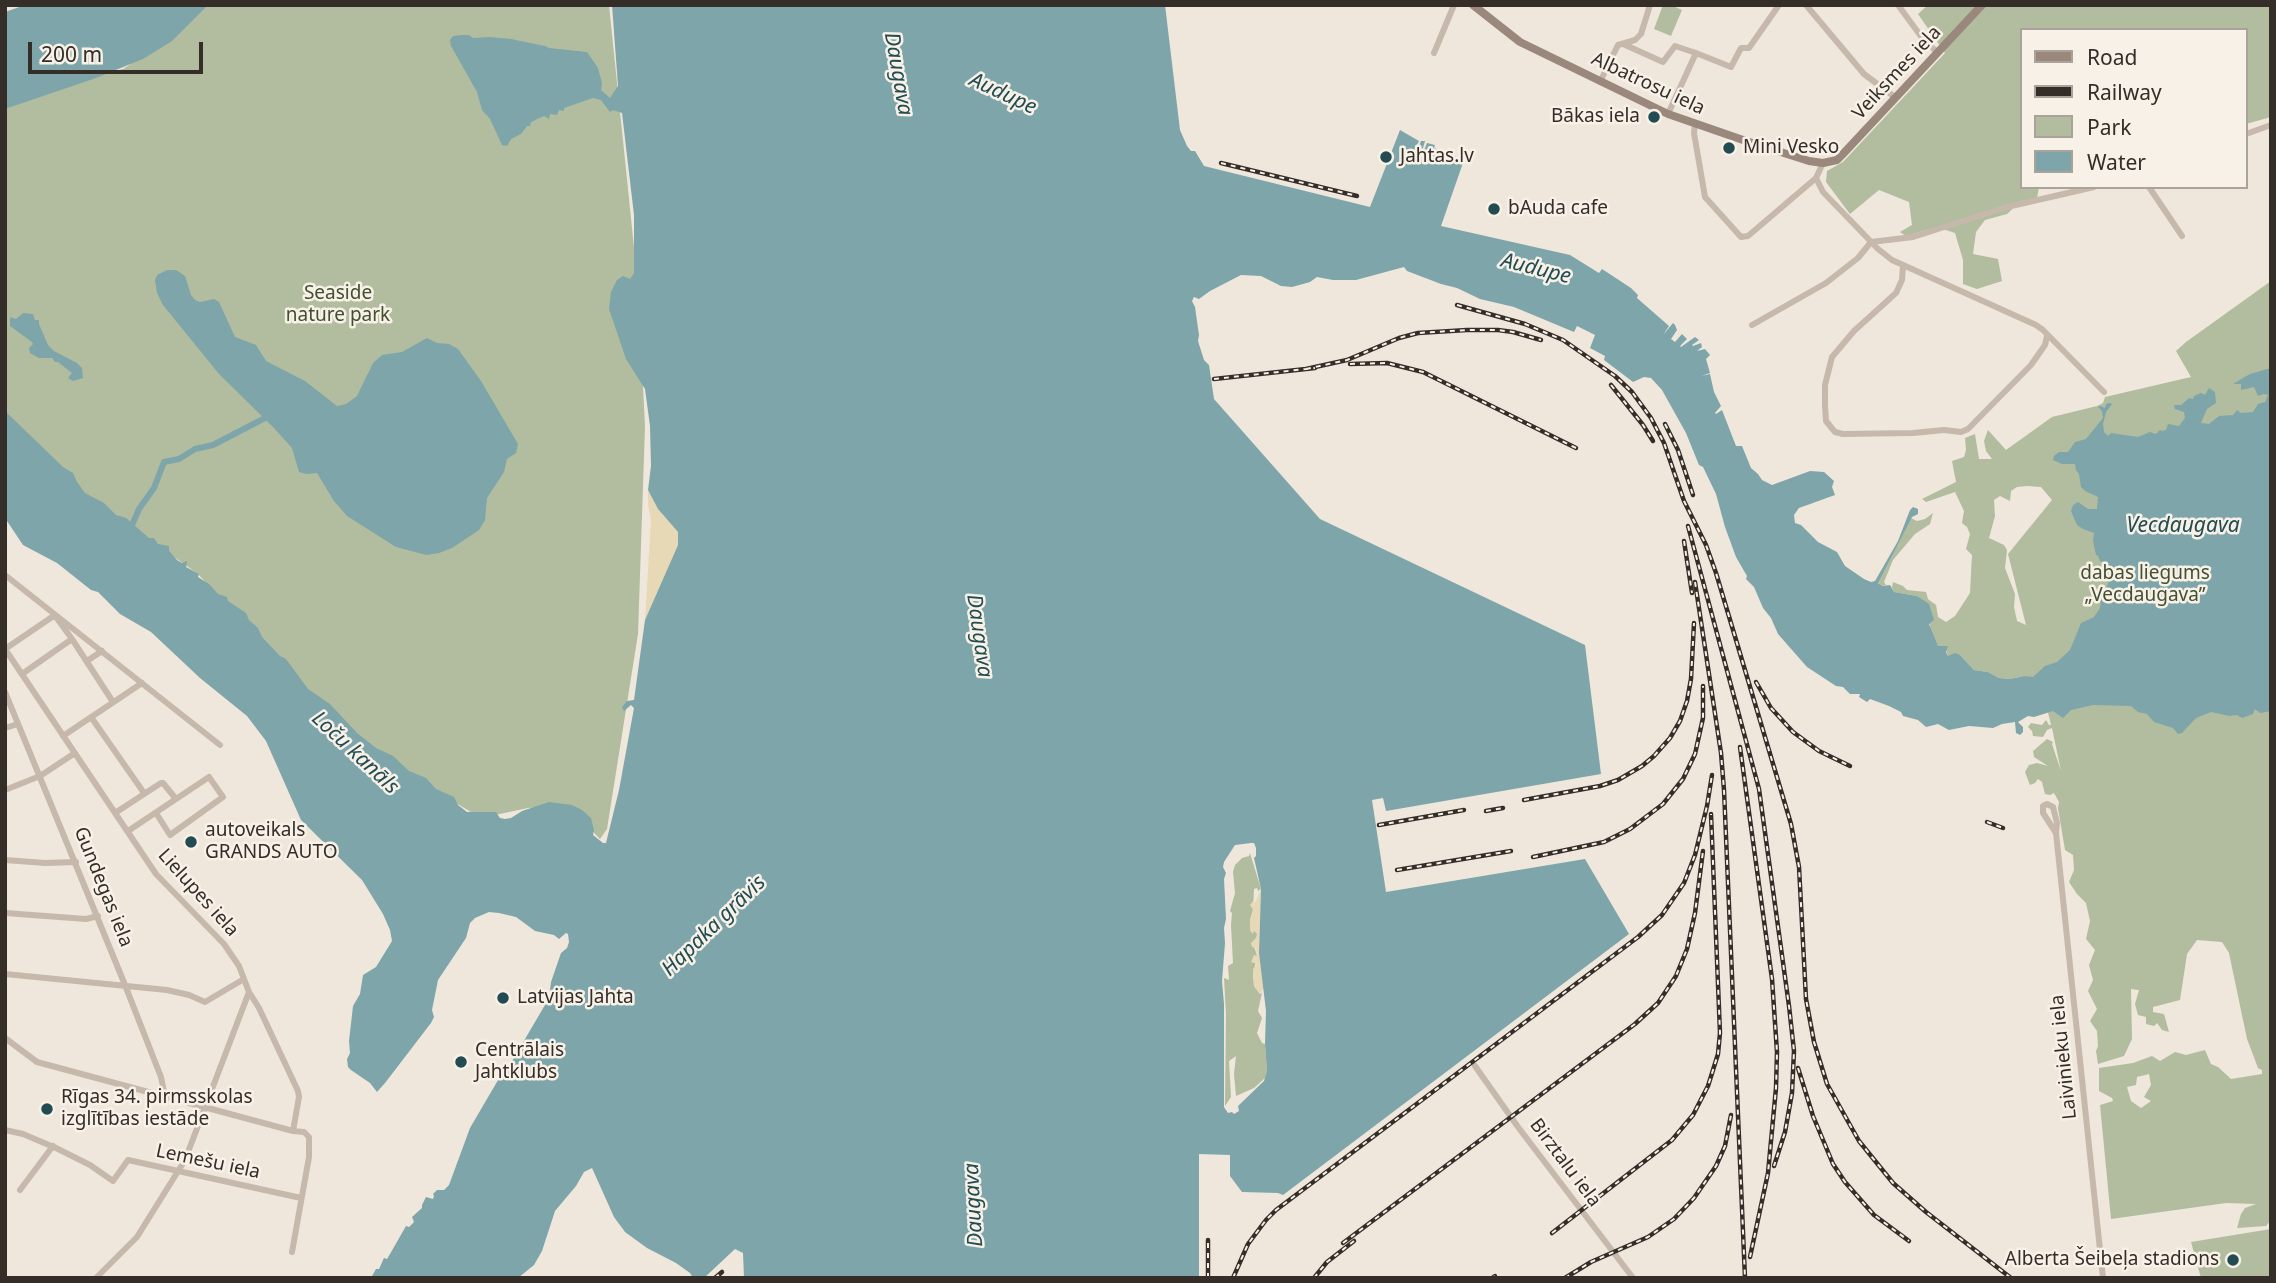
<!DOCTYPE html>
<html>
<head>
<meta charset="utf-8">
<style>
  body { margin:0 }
  #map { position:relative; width:2276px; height:1283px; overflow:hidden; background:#efe7dc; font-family:"Noto Sans",sans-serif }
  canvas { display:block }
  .frame { position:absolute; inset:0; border:7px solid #342d28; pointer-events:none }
  .legend { position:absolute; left:2020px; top:28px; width:228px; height:161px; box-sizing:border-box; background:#f7f1e8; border:2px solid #a9a39b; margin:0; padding:9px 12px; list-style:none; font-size:21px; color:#342d28 }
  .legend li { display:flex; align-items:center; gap:14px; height:35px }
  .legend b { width:35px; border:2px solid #a9a39b }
  .scale { position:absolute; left:28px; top:42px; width:175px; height:32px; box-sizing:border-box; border:4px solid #342d28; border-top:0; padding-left:9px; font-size:21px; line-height:24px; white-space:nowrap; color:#342d28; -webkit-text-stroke:5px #f7f1e8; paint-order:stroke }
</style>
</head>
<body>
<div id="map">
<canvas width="2276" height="1283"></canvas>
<div class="frame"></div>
<ul class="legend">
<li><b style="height:9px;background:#99887b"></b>Road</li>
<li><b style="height:9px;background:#342d28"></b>Railway</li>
<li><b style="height:19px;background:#b1bd9e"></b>Park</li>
<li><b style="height:19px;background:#7ea5a9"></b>Water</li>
</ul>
<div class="scale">200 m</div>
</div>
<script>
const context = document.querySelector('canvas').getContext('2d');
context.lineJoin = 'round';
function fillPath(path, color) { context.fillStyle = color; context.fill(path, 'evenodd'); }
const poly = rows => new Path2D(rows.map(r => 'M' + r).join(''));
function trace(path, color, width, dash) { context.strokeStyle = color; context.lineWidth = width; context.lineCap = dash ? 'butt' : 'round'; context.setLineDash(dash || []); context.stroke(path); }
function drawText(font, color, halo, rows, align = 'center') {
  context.font = font + ' "Noto Sans",sans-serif'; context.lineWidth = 5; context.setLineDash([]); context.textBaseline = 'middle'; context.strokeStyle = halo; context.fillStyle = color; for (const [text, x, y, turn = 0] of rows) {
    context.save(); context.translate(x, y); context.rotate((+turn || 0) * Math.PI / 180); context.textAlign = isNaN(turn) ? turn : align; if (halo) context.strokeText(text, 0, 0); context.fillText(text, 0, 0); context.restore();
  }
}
const green = poly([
  [197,5,609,5,638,286,645,427,638,634,607,829,600,839,567,805,528,808,481,818,372,753,325,712,198,574,73,485,5,414,5,109,85,78,123,69,159,46],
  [1663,5,1671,5,1682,10,1671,36,1654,29],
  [1928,5,2271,5,2271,117,2246,124,2246,30,2022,30,2022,187,2039,187,2037,198,2021,201,2007,214,1985,220,1976,232,1973,254,1998,259,2002,281,1977,289,1963,284,1963,260,1955,233,1937,227,1906,236,1900,232,1912,225,1909,202,1879,190,1850,214,1826,182,1827,171,1843,162,1945,53,1918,14],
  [2271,281,2271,1220,2266,1226,2237,1228,2241,1214,2245,1208,2256,1204,2226,1203,2111,1219,2100,1105,2113,1101,2112,1098,2099,1091,2099,1068,2133,1063,2152,1056,2160,1061,2175,1052,2186,1055,2205,1050,2211,1064,2218,1067,2231,1079,2262,1074,2262,1070,2258,1068,2247,1039,2229,953,2222,942,2197,940,2187,954,2180,1000,2153,1007,2153,1012,2164,1014,2169,1032,2162,1030,2157,1023,2154,1026,2146,1024,2146,1017,2138,1015,2135,1004,2139,990,2131,989,2132,1039,2124,1056,2098,1064,2096,1051,2098,1046,2097,1031,2090,1021,2097,1009,2088,991,2093,980,2089,965,2095,950,2086,939,2090,921,2086,903,2077,894,2069,882,2074,870,2073,855,2065,850,2058,808,2059,802,2054,793,2050,795,2045,794,2042,782,2038,779,2035,783,2030,785,2025,772,2029,765,2037,763,2048,766,2034,757,2033,751,2047,739,2053,742,2052,744,2061,771,2052,728,2047,730,2043,737,2033,736,2032,731,2028,727,2031,723,2042,725,2046,720,2049,725,2051,725,2039,675,2030,678,2024,676,2010,679,1999,678,1988,672,1974,670,1960,655,1948,656,1945,646,1938,646,1932,635,1925,603,1917,596,1894,592,1892,588,1893,582,1903,586,1907,590,1926,592,1928,599,1936,605,1938,617,1946,622,1955,616,1970,593,1972,555,1966,549,1970,534,1967,527,1962,523,1964,511,1955,492,1926,502,1922,499,1956,482,1952,461,1964,457,1966,450,1965,438,1975,434,1979,459,1992,459,1986,451,1984,441,1988,430,2006,450,2052,417,2097,406,2103,403,2105,397,2191,377,2176,351,2186,342],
  [2027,486,2041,487,2052,500,2008,554,2026,625,2017,621,2014,607,2015,594,2005,568,2007,550,2004,545,1989,538,1995,516,1994,500,2000,496,2010,501,2011,491,2017,487],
  [2149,1074,2151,1085,2144,1097,2151,1101,2141,1108,2131,1101,2127,1087,2136,1085,2137,1077],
  [1933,513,1930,524,1915,534,1893,560,1884,582,1886,585,1881,586,1878,582,1911,518,1917,521,1925,519],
  [1250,853,1261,889,1258,891,1257,888,1254,889,1253,910,1250,920,1250,930,1253,934,1253,930,1258,934,1254,946,1257,956,1253,975,1254,986,1260,994,1262,993,1258,1011,1262,1018,1257,1033,1262,1043,1265,1044,1267,1071,1266,1077,1254,1088,1236,1096,1234,1074,1236,1056,1229,1061,1231,1097,1225,1106,1226,1014,1224,978,1229,980,1228,966,1233,963,1231,925,1232,913,1230,911,1235,893,1233,872,1235,865,1242,858,1249,856],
  [2271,1229,2271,1278,2201,1278,2191,1242]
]);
const sand = poly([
  [648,490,658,509,678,532,678,545,645,620,651,520,648,505],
  [1261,889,1259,953,1264,988,1260,994,1254,986,1253,969,1257,964,1251,962,1254,955,1257,956,1256,948,1252,947,1251,943,1256,938,1257,934,1254,930,1253,934,1250,930,1250,920,1253,910,1250,905,1253,901,1255,903]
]);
const water = poly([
  [25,5,208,5,172,41,143,59,96,78,5,109,5,12],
  [612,5,1165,5,1180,130,1187,146,1191,151,1195,151,1204,166,1370,207,1400,130,1419,141,1417,145,1419,146,1421,141,1425,141,1418,166,1427,143,1435,145,1434,148,1464,160,1441,226,1570,255,1599,273,1602,269,1631,288,1638,295,1637,298,1669,326,1663,335,1673,323,1675,325,1677,330,1671,339,1675,342,1682,334,1687,339,1680,346,1681,347,1695,337,1699,340,1692,345,1693,346,1701,343,1702,347,1697,351,1705,349,1710,355,1706,359,1710,373,1701,376,1710,374,1714,392,1721,406,1715,413,1716,414,1722,410,1736,446,1742,446,1751,468,1758,474,1762,480,1772,485,1810,471,1824,472,1834,481,1832,487,1835,495,1799,508,1794,515,1795,523,1801,525,1818,542,1837,552,1845,566,1864,579,1871,582,1875,581,1898,541,1910,510,1913,507,1918,509,1918,514,1912,517,1878,583,1882,586,1890,585,1894,592,1917,596,1929,604,1934,620,1929,624,1938,646,1948,646,1946,652,1948,656,1955,653,1960,655,1974,670,1988,672,1999,678,2010,679,2024,676,2033,677,2045,666,2057,662,2070,650,2081,623,2094,617,2100,608,2101,599,2108,584,2110,574,2105,563,2100,561,2098,556,2096,555,2093,541,2094,533,2083,529,2077,525,2071,511,2073,505,2078,502,2088,509,2097,509,2098,497,2085,491,2081,487,2079,474,2076,470,2075,464,2062,464,2053,460,2054,456,2059,452,2068,452,2075,442,2086,439,2103,418,2102,411,2098,407,2100,406,2105,408,2106,404,2110,403,2112,404,2106,412,2103,424,2104,432,2108,436,2111,433,2138,437,2150,432,2156,434,2160,430,2162,431,2166,430,2168,424,2179,426,2185,418,2184,412,2175,409,2174,405,2181,405,2189,398,2193,399,2194,396,2201,393,2205,395,2209,388,2215,392,2216,403,2207,409,2201,423,2209,424,2219,416,2233,415,2237,410,2241,413,2253,412,2258,404,2265,402,2268,395,2264,394,2258,396,2254,387,2241,390,2241,384,2233,384,2250,374,2271,368,2271,711,2260,713,2255,709,2253,714,2242,718,2237,715,2229,716,2211,712,2196,718,2182,733,2178,734,2173,728,2154,722,2147,714,2138,712,2131,706,2093,705,2071,710,2063,718,2053,711,2034,717,2028,716,2018,722,2023,727,2023,732,2020,735,2016,733,2015,722,2002,724,1993,728,1969,726,1949,730,1938,724,1926,727,1918,720,1903,716,1901,712,1889,706,1870,699,1867,702,1859,697,1860,694,1850,694,1843,687,1836,686,1807,667,1778,634,1771,618,1763,608,1754,587,1746,579,1747,576,1736,557,1725,527,1716,494,1703,467,1699,465,1686,433,1662,390,1651,378,1644,377,1633,382,1604,360,1605,356,1590,348,1595,335,1577,326,1574,332,1514,307,1480,299,1457,288,1441,284,1407,271,1404,267,1356,280,1333,280,1317,277,1310,282,1292,287,1281,286,1261,276,1241,275,1210,291,1199,299,1194,297,1192,301,1195,307,1199,335,1198,341,1204,360,1209,365,1214,399,1320,519,1585,645,1601,774,1386,811,1383,798,1372,800,1386,892,1585,859,1629,934,1283,1195,1278,1193,1242,1192,1230,1176,1230,1155,1199,1154,1199,1278,744,1278,743,1253,735,1249,704,1278,693,1278,690,1273,676,1263,647,1248,625,1232,614,1217,592,1168,584,1172,576,1186,555,1211,542,1251,534,1265,518,1278,373,1278,372,1276,376,1269,379,1269,384,1258,387,1259,390,1254,406,1226,409,1227,414,1222,412,1217,422,1208,422,1205,426,1197,433,1199,434,1196,433,1194,437,1190,444,1190,449,1185,470,1128,501,1075,500,1073,505,1067,508,1068,552,993,550,990,551,982,561,953,567,948,569,942,568,934,566,933,559,939,554,935,535,931,516,917,499,913,489,912,475,918,470,923,466,938,438,980,432,1010,434,1017,431,1023,385,1083,377,1092,370,1083,351,1070,348,1067,347,1059,350,1053,349,1041,353,1006,360,994,363,975,376,967,392,941,390,930,383,914,362,880,301,820,266,741,247,716,200,678,151,632,120,614,98,592,91,590,57,563,23,545,5,518,5,411,63,467,73,473,77,482,85,493,104,503,116,515,126,518,149,538,154,538,158,544,169,546,169,551,177,560,182,563,187,561,186,567,199,574,198,577,209,584,218,594,227,597,228,601,246,613,249,620,258,628,262,637,280,656,286,659,308,689,330,704,357,733,376,748,393,756,409,771,426,778,436,789,454,797,458,805,467,812,496,812,500,818,505,819,511,818,522,811,549,802,572,805,582,810,591,818,594,830,593,835,603,843,606,843,619,790,634,708,631,705,624,711,622,707,627,701,634,700,645,620,678,545,678,532,658,509,648,490,651,466,650,426,645,389,626,359,609,309,611,292,617,280,623,276,630,279,634,273,634,215,622,113,613,110,610,112,601,100,593,98,564,108,564,111,559,110,557,115,550,114,549,119,544,116,531,122,530,126,527,126,521,134,511,139,507,146,502,145,490,119,482,110,477,92,451,46,450,40,453,36,462,35,469,35,473,38,489,37,511,39,545,46,549,48,587,52,598,68,602,83,601,90,610,98,618,86],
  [1251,843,1254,843,1256,848,1256,856,1254,858,1261,889,1259,953,1266,1011,1265,1044,1267,1071,1264,1081,1238,1106,1239,1111,1234,1114,1232,1112,1228,1113,1224,1107,1224,1004,1222,981,1225,943,1224,928,1226,919,1224,879,1226,873,1223,867,1224,862,1235,845],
  [167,270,176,270,185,276,191,295,195,300,200,302,214,299,219,302,235,337,256,345,266,361,305,381,337,406,346,404,357,396,373,363,382,355,402,352,427,338,437,343,449,344,458,349,481,381,518,444,516,453,507,459,504,472,487,498,485,520,479,530,452,548,439,553,426,555,396,547,347,516,334,501,317,473,307,474,299,472,292,448,273,427,219,374,163,305,157,293,155,280,157,275],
  [23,313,33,314,35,320,39,320,39,324,48,345,54,351,77,363,82,368,83,378,73,381,68,378,72,373,58,362,55,362,52,358,39,358,30,353,29,348,33,344,32,342,10,326,10,317,16,319]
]);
const canal = poly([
  [130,530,139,509,154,488,164,462,179,459,195,449,213,445,265,418]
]);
const street = poly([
  [1806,5,1864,74,1896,98],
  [1898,5,1923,39,1938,53],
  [1623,44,1663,62,1675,46,1696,53],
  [1434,53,1454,5],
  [1600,82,1616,49,1618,45,1635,40,1641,34,1650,5],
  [1668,114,1696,53,1731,67,1741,48,1749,48,1779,5],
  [1695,124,1694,133,1705,197,1741,237,1748,236,1816,178,1823,163],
  [2246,134,2271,125],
  [1816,178,1823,192,1878,249,1892,260,2036,325,2043,330,2104,392],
  [2149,187,2182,236],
  [1903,266,1902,280,1896,293,1854,331,1832,357,1825,385,1825,406,1826,421,1835,432,1843,434,1913,433,1944,430,1961,432,1968,429,2031,365,2045,345,2047,336],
  [1752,325,1826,283,1858,258,1871,242,1913,237,2007,207,2094,187],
  [5,575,220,745],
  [72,639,113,702],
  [5,649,156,874,224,944,239,966,249,992,185,1160,137,1237,96,1278],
  [5,649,52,617,56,617],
  [87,661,102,651],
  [22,674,72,639,56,617],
  [5,692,125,985,161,1077,165,1096],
  [91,717,144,793],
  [5,728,18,724],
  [63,736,142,683],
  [5,790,40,776,75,753],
  [115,813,161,783,163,783,176,799,209,777,223,797,170,835,156,813],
  [128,831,176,799],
  [2056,833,2043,813,2043,806,2047,804,2053,807,2057,823,2056,833,2103,1278],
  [5,860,45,863,76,862],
  [5,913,86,919,98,916],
  [5,974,167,990,189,995,205,1002,244,979],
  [249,992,259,1008,298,1091,299,1097,293,1131],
  [5,1038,37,1062,293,1131,304,1132,309,1137,309,1157,292,1252],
  [1475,1066,1518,1127,1633,1278],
  [5,1130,23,1134,56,1148,90,1165,113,1181,128,1160,301,1198],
  [20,1190,53,1146]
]);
const secondary = poly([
  [1473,5,1520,42,1668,114,1746,141,1809,161,1823,163,1837,160,1842,155,1982,5]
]);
const rail = poly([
  [1221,163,1357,196],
  [1457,305,1525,324,1563,340,1615,376,1632,392,1651,418,1664,443,1684,501,1706,545,1716,573,1791,824,1799,867,1806,999,1814,1042,1827,1084,1859,1141,1893,1183,1926,1212,2011,1278],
  [1350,364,1387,363,1423,372,1576,448],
  [1306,369,1347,360,1399,338,1418,333,1467,330,1498,330,1513,332,1541,340],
  [1214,379,1315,368],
  [1611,385,1643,425,1653,441],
  [1665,424,1678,450,1693,495],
  [1688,526,1759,789,1789,1006,1794,1051,1792,1093,1785,1132,1774,1166],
  [1684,541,1692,593],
  [1695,582,1721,753,1724,790,1745,1278],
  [1756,682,1771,708,1793,732,1819,751,1850,766],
  [1740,747,1772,979,1777,1052,1776,1088,1768,1173,1750,1257],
  [1524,800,1600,786,1618,780,1642,766,1654,756,1670,738,1680,721,1687,701,1691,679,1694,623],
  [1486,811,1503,808],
  [1987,822,2003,828],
  [1379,825,1464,810],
  [1533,857,1604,842,1630,829,1663,804,1683,779,1695,754,1703,718,1703,686],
  [1397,870,1511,851],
  [1798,1068,1813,1116,1833,1164,1845,1182,1874,1215,1909,1241],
  [1552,1233,1672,1140,1693,1115,1708,1086,1718,1054,1720,1033,1711,814],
  [1343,1243,1635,1024,1658,1003,1676,976,1687,949,1695,913,1703,851],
  [715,1278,722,1272],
  [1208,1278,1208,1240],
  [1233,1278,1248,1244,1266,1220,1276,1210,1638,937,1662,915,1684,883,1695,855,1707,806,1712,775],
  [1314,1278,1327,1262,1354,1241],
  [1492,1278,1495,1276],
  [1565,1278,1591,1262,1648,1237,1674,1219,1694,1198,1716,1166,1725,1146,1731,1115]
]);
const markers = [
  [1654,117,7,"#224c51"],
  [1729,148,7,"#224c51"],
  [1386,157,7,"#224c51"],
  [1494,209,7,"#224c51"],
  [191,842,7,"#224c51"],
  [503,998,7,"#224c51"],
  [461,1062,7,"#224c51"],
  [47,1109,7,"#224c51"],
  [2233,1260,7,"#224c51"]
];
const streetNames = [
  ["Veiksmes iela",1897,73,-47],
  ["Albatrosu iela",1648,84,25],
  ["Gundegas iela",103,887,68],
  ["Lielupes iela",198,893,48],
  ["Laivinieku iela",2064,1057,-96],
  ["Lemešu iela",208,1162,12],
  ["Birztalu iela",1565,1163,53]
];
const poiNames = [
  ["Bākas iela",1640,117,"right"],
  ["Mini Vesko",1743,148],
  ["Jahtas.lv",1400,157],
  ["bAuda cafe",1508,209],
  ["autoveikals",205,831],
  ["GRANDS AUTO",205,853],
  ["Latvijas Jahta",517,998],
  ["Centrālais",475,1051],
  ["Jahtklubs",475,1073],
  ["Rīgas 34. pirmsskolas",61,1098],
  ["izglītības iestāde",61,1120],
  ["Alberta Šeibeļa stadions",2219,1260,"right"]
];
const parkNames = [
  ["Seaside",338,294],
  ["nature park",338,316],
  ["dabas liegums",2145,574],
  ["„Vecdaugava”",2145,596]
];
const waterNames = [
  ["Daugava",898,74,80],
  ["Audupe",1003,94,25],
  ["Audupe",1536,269,14],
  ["Vecdaugava",2183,526],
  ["Daugava",979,636,82],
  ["Loču kanāls",355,753,43],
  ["Hapaka grāvis",714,926,-44],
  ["Daugava",974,1205,-93]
];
fillPath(green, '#b1bd9e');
fillPath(sand, '#e7d9b6');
fillPath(water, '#7ea5a9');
trace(canal, '#7ea5a9', 6);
trace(street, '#c6b8aa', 6);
trace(secondary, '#99887b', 8);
trace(rail, '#342d28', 4.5);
trace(rail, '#f7f1e8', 2, [5]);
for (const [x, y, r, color] of markers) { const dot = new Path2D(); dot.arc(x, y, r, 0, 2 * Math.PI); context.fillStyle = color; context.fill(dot); trace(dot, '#f7f1e8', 2.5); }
drawText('19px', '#342d28', '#f7f1e8', streetNames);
drawText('19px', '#342d28', '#f7f1e8', poiNames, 'left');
drawText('19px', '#42502f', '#f7f1e8', parkNames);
drawText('italic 21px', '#224c51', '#f7f1e8', waterNames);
</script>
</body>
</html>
